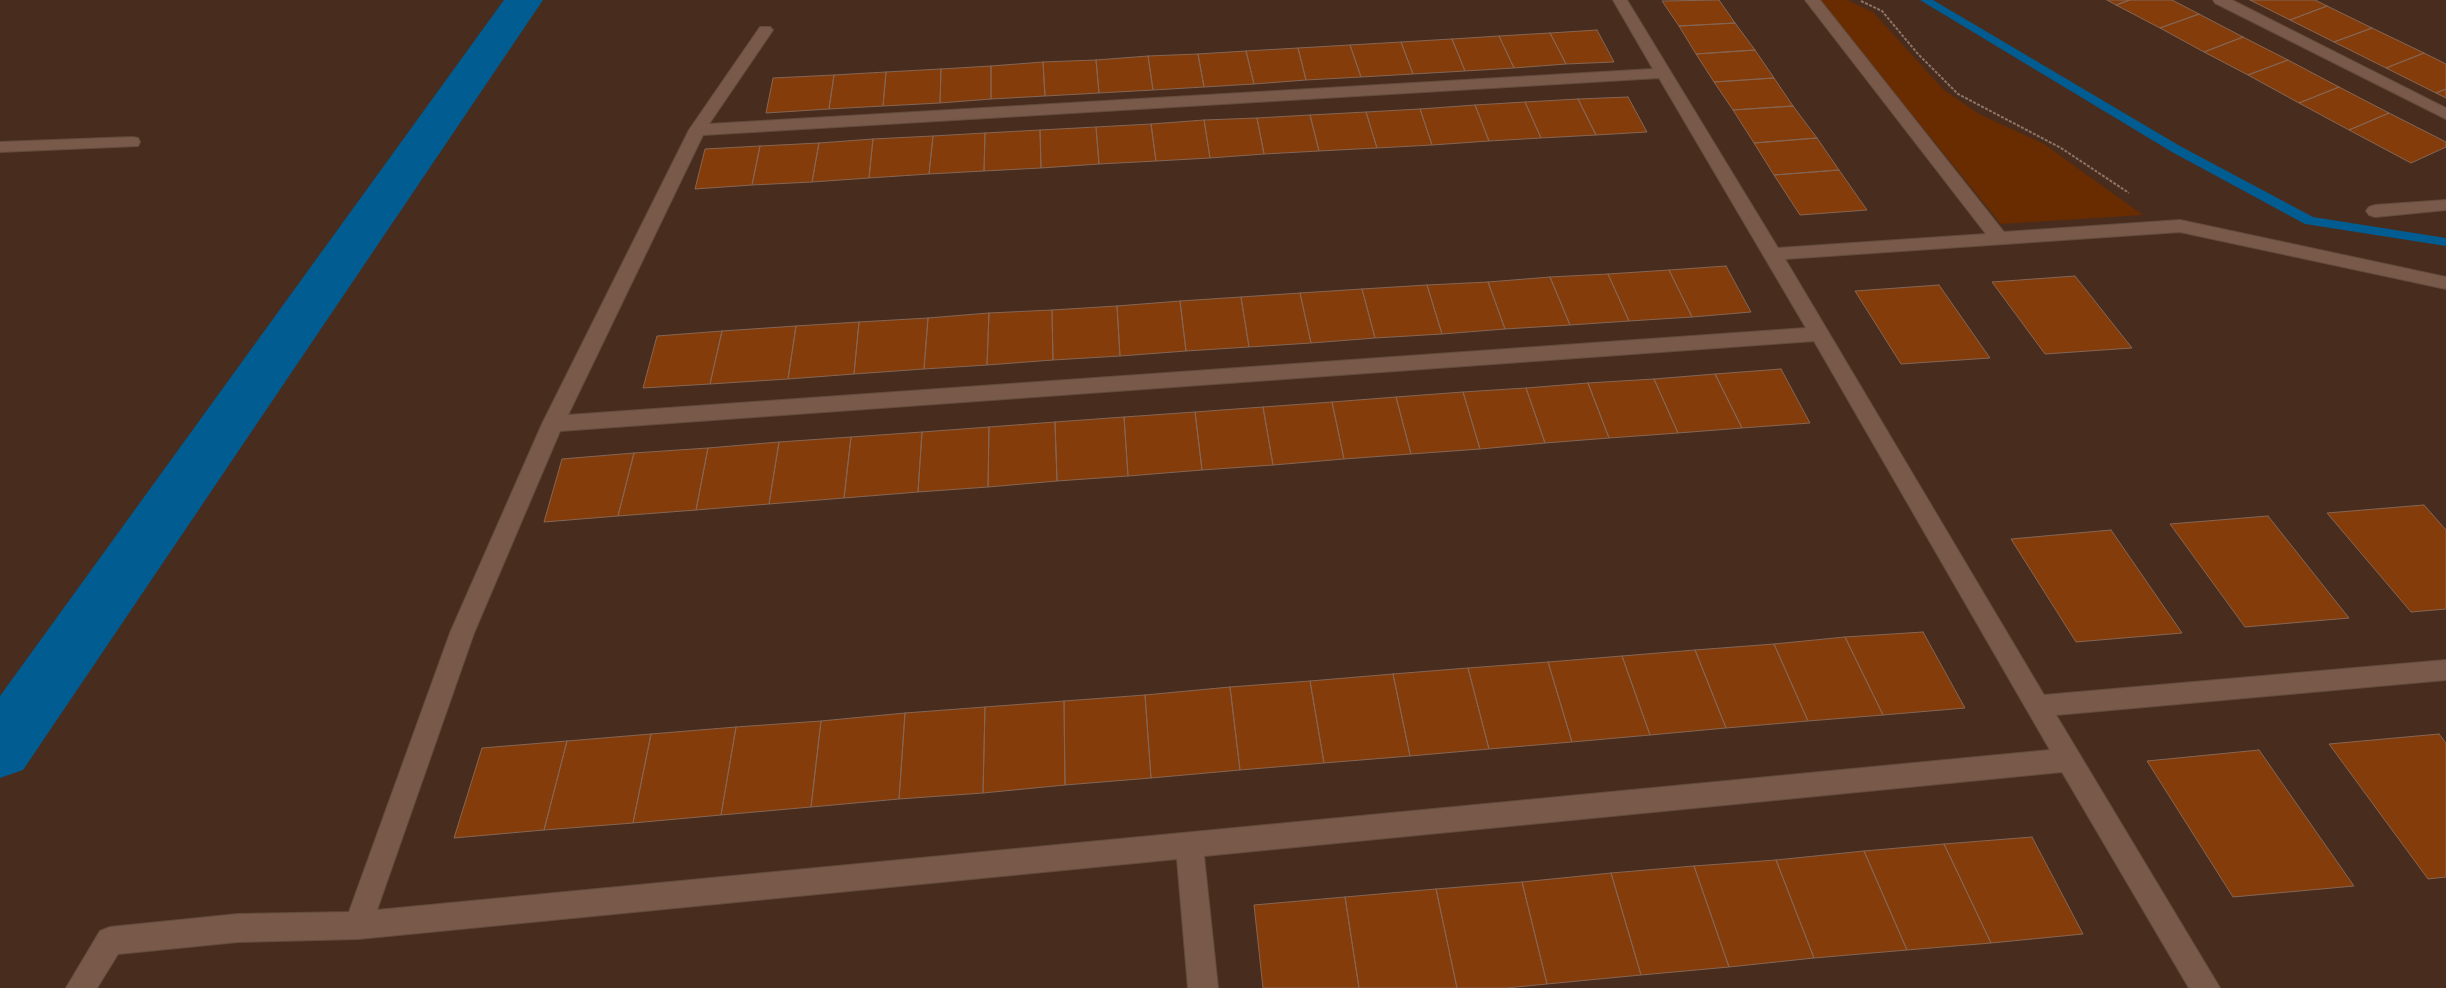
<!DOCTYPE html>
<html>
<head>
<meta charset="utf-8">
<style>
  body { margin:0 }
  canvas { display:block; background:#482c1d }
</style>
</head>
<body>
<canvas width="2446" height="988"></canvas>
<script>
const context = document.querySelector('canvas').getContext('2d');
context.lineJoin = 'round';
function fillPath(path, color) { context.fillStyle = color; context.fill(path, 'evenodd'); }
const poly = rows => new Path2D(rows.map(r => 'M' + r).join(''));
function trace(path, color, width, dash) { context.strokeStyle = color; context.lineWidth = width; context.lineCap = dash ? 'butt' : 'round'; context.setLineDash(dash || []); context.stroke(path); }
const green = poly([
  [1819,0,1847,0,1873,12,1944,90,1979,114,2044,144,2143,215,2001,224]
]);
const stream = poly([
  [1920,0,1933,0,2180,146,2313,217,2446,238,2446,246,2305,224,2172,152,1920,0]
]);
const canal = poly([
  [504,0,543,0,23,770,0,778,0,696,504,0]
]);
const building = poly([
  [1719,0,1735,23,1679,26,1662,1,1719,0],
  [2107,0,2130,0,2116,5,2107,0],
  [2130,0,2172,0,2199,14,2160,28,2116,5,2130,0],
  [2250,0,2315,0,2327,6,2290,20,2250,0],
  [2327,6,2372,28,2334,42,2290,20,2327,6],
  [2199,14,2243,37,2204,52,2160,28,2199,14],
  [1735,23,1755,50,1696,54,1679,26,1735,23],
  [2372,28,2424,53,2386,68,2334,42,2372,28],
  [1597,30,1614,62,1566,64,1550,33,1597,30],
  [1550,33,1566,64,1514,68,1499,36,1550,33],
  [1499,36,1514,68,1465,71,1452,39,1499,36],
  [2243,37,2288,60,2248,75,2204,52,2243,37],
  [1452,39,1465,71,1413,74,1401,42,1452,39],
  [1401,42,1413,74,1361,77,1350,45,1401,42],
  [1350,45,1361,77,1306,80,1298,48,1350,45],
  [1298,48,1306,80,1254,84,1246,51,1298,48],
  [1755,50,1774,78,1714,82,1696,54,1755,50],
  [1246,51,1254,84,1204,87,1198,54,1246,51],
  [2424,53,2446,64,2446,89,2436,93,2386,68,2424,53],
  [1198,54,1204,87,1153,90,1148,56,1198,54],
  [1148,56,1153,90,1099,93,1096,60,1148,56],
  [1096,60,1099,93,1045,96,1043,62,1096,60],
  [2288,60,2339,87,2299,103,2248,75,2288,60],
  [1043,62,1045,96,991,99,991,66,1043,62],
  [991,66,991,99,940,103,941,69,991,66],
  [941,69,940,103,883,106,886,72,941,69],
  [886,72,883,106,829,109,834,75,886,72],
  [834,75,829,109,766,113,773,78,834,75],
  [1774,78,1793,106,1733,110,1714,82,1774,78],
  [2339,87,2389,113,2349,130,2299,103,2339,87],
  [2446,89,2446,98,2436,93,2446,89],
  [1628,97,1647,132,1596,135,1578,99,1628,97],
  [1578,99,1596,135,1541,138,1525,102,1578,99],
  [1525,102,1541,138,1489,141,1475,105,1525,102],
  [1475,105,1489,141,1432,145,1420,109,1475,105],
  [1793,106,1817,138,1754,143,1733,110,1793,106],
  [1420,109,1432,145,1377,148,1366,112,1420,109],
  [1366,112,1377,148,1319,151,1310,115,1366,112],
  [2389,113,2446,142,2446,147,2411,163,2349,130,2389,113],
  [1310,115,1319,151,1264,154,1257,118,1310,115],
  [1257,118,1264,154,1210,158,1204,120,1257,118],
  [1204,120,1210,158,1156,161,1151,124,1204,120],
  [1151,124,1156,161,1099,164,1096,127,1151,124],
  [1096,127,1099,164,1041,168,1040,130,1096,127],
  [1040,130,1041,168,984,171,985,133,1040,130],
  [985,133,984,171,929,174,933,136,985,133],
  [933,136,929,174,869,178,873,139,933,136],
  [1817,138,1839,170,1774,175,1754,143,1817,138],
  [873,139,869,178,812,182,819,143,873,139],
  [819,143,812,182,752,185,760,146,819,143],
  [760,146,752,185,695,189,705,149,760,146],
  [1839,170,1867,210,1800,215,1774,175,1839,170],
  [1726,266,1751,312,1692,317,1669,270,1726,266],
  [1669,270,1692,317,1629,321,1608,274,1669,270],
  [1608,274,1629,321,1570,325,1550,277,1608,274],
  [2075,276,2132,348,2045,354,1992,282,2075,276],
  [1550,277,1570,325,1505,329,1488,282,1550,277],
  [1488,282,1505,329,1442,334,1427,285,1488,282],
  [1427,285,1442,334,1375,338,1362,289,1427,285],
  [1939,285,1990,358,1901,364,1855,291,1939,285],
  [1362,289,1375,338,1311,343,1300,293,1362,289],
  [1300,293,1311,343,1249,347,1241,297,1300,293],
  [1241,297,1249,347,1186,351,1180,301,1241,297],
  [1180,301,1186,351,1120,356,1117,306,1180,301],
  [1117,306,1120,356,1053,360,1052,310,1117,306],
  [1052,310,1053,360,987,365,989,313,1052,310],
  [989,313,987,365,924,369,928,318,989,313],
  [928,318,924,369,854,374,859,322,928,318],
  [859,322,854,374,788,379,796,326,859,322],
  [796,326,788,379,710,384,722,331,796,326],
  [722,331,710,384,643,388,657,336,722,331],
  [1781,369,1810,423,1742,428,1715,374,1781,369],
  [1715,374,1742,428,1678,433,1654,379,1715,374],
  [1654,379,1678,433,1609,438,1588,383,1654,379],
  [1588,383,1609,438,1545,443,1526,388,1588,383],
  [1526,388,1545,443,1480,449,1463,392,1526,388],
  [1463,392,1480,449,1411,454,1396,397,1463,392],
  [1396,397,1411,454,1344,459,1332,402,1396,397],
  [1332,402,1344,459,1273,465,1263,407,1332,402],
  [1263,407,1273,465,1202,470,1195,412,1263,407],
  [1195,412,1202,470,1128,476,1124,417,1195,412],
  [1124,417,1128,476,1057,481,1055,422,1124,417],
  [1055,422,1057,481,988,487,989,427,1055,422],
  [989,427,988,487,918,492,922,432,989,427],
  [922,432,918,492,844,498,851,437,922,432],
  [851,437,844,498,769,504,779,442,851,437],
  [779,442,769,504,696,510,708,448,779,442],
  [708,448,696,510,618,516,634,453,708,448],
  [634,453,618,516,544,522,562,459,634,453],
  [2424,505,2446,530,2446,609,2411,612,2327,513,2424,505],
  [2268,516,2349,618,2245,627,2170,524,2268,516],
  [2111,530,2182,633,2076,642,2011,539,2111,530],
  [1923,632,1965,708,1883,715,1845,637,1923,632],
  [1845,637,1883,715,1808,721,1774,644,1845,637],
  [1774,644,1808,721,1726,728,1695,650,1774,644],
  [1695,650,1726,728,1650,735,1622,656,1695,650],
  [1622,656,1650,735,1572,742,1548,662,1622,656],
  [1548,662,1572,742,1489,749,1468,668,1548,662],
  [1468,668,1489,749,1410,756,1393,674,1468,668],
  [1393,674,1410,756,1324,763,1310,681,1393,674],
  [1310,681,1324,763,1240,770,1230,687,1310,681],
  [1230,687,1240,770,1151,778,1145,695,1230,687],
  [1145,695,1151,778,1065,785,1064,701,1145,695],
  [1064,701,1065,785,983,793,985,707,1064,701],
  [985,707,983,793,899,799,905,713,985,707],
  [905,713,899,799,811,807,821,721,905,713],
  [821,721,811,807,721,815,736,727,821,721],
  [736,727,721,815,633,823,651,734,736,727],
  [651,734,633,823,544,830,567,741,651,734],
  [2439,734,2446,743,2446,877,2428,879,2329,744,2439,734],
  [567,741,544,830,454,838,482,748,567,741],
  [2259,750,2354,886,2233,897,2147,761,2259,750],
  [2032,837,2083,934,1991,943,1944,844,2032,837],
  [1944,844,1991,943,1907,950,1864,851,1944,844],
  [1864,851,1907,950,1814,958,1776,860,1864,851],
  [1776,860,1814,958,1729,967,1694,866,1776,860],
  [1694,866,1729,967,1641,975,1611,873,1694,866],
  [1611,873,1641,975,1547,984,1522,882,1611,873],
  [1522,882,1547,984,1506,988,1457,988,1436,889,1522,882],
  [1436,889,1457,988,1359,988,1345,897,1436,889],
  [1345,897,1359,988,1263,988,1254,905,1345,897]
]);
const path = poly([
  [1861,1,1882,11,1918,54,1958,94,2061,148,2129,193]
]);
const service = poly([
  [1613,0,1627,0,1778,248,1986,234,1805,0,1820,0,2004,232,2180,220,2446,277,2446,289,2180,232,1785,259,2044,695,2446,660,2446,680,2056,715,2220,988,2189,988,2062,772,1204,856,1218,988,1188,988,1177,859,358,939,238,942,118,954,97,988,66,988,100,931,110,927,238,914,349,912,450,633,542,424,689,130,760,27,770,27,773,30,709,124,1653,69,1613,0],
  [1659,78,1806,328,568,415,703,135,1659,78],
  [1814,341,2050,750,377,910,474,633,560,431,1814,341],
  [2213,0,2232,0,2446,108,2446,119,2215,3,2213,0],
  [132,137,138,138,140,142,138,146,0,152,0,142,132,137],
  [2446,200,2446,210,2375,217,2369,215,2366,211,2369,207,2375,205,2446,200]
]);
fillPath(green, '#692b00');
fillPath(stream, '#005c91');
fillPath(canal, '#005c91');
fillPath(building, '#843d0a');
trace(building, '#856554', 1);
trace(service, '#624b3d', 2);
trace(path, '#8c7568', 2, [3, 1.5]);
fillPath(service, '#795a4a');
</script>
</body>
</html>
